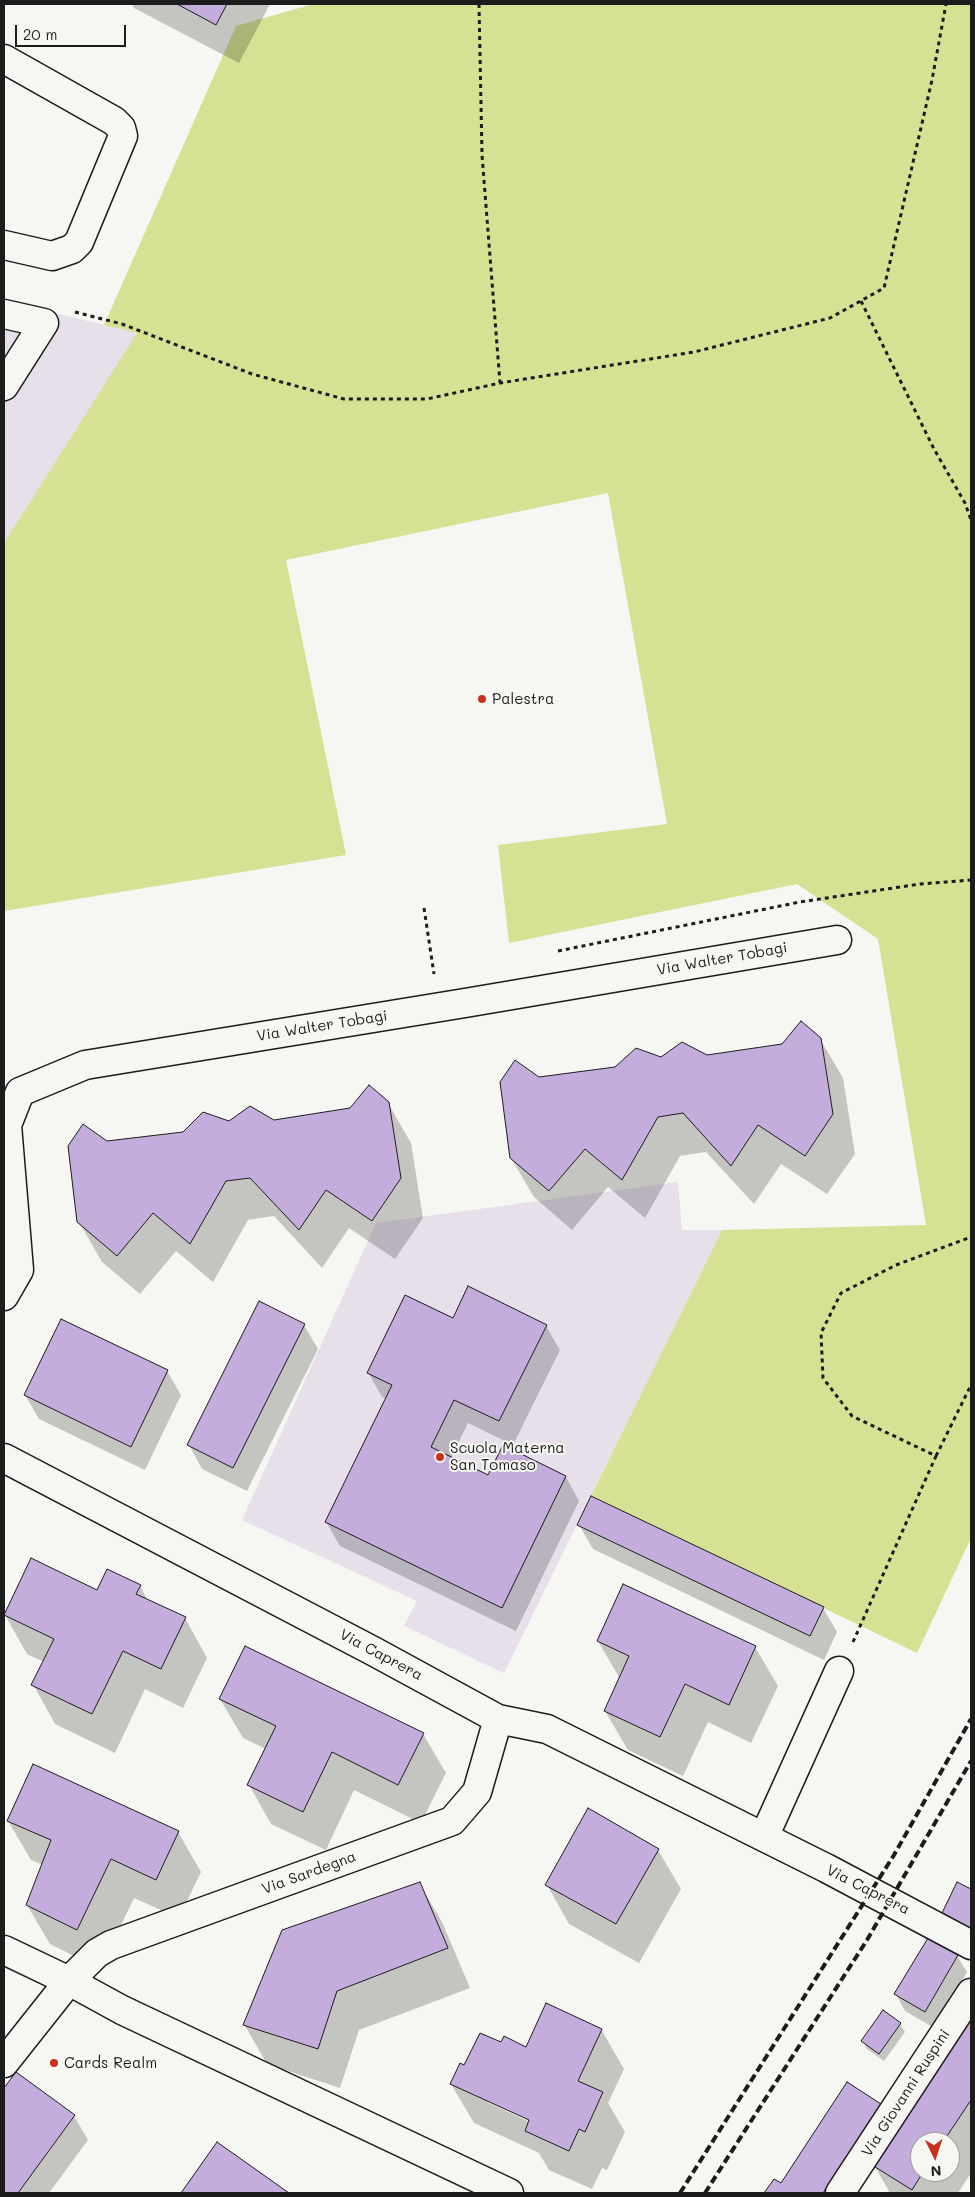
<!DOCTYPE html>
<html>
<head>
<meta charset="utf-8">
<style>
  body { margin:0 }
  #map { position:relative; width:975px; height:2197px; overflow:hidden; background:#f6f6f2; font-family:Mali,sans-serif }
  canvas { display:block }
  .frame { position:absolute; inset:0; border:5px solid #1c1c1c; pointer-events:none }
  .north { position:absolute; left:910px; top:2132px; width:50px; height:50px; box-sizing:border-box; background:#f6f6f2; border:1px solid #9f9f9c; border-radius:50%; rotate:176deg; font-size:14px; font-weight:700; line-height:20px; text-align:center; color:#1c1c1c }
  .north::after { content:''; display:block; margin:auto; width:18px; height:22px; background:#c8321e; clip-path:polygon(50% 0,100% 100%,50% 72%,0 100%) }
  .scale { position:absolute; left:15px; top:25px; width:111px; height:22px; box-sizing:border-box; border:2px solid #1c1c1c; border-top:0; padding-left:6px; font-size:15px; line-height:18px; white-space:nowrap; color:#1c1c1c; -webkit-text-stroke:4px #f6f6f2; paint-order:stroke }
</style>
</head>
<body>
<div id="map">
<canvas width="975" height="2197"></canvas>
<div class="frame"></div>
<div class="north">N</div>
<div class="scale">20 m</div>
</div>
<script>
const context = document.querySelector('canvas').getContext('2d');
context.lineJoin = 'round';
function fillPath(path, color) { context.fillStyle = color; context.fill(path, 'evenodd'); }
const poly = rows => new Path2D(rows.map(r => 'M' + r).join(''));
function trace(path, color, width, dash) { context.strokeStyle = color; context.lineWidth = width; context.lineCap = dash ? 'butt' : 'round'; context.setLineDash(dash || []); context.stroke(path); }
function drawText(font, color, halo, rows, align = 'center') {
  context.font = font + ' Mali,sans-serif'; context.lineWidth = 4; context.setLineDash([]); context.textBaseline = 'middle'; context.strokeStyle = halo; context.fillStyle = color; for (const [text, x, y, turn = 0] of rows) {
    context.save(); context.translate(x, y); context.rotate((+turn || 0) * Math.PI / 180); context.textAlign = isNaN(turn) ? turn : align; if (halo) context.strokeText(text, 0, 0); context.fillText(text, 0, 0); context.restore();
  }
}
const built = poly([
  [4,301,138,333,4,543],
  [678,1182,682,1230,722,1230,504,1673,404,1626,417,1601,242,1520,376,1223]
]);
const green = poly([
  [313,4,971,4,971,1538,917,1653,591,1496,722,1230,926,1225,878,939,797,884,509,943,498,845,667,824,608,493,286,560,346,855,4,911,4,543,137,333,104,325,236,26]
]);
const shadow = poly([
  [132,4,270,4,239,63,134,8],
  [820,1039,843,1078,855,1154,827,1194,781,1164,754,1204,706,1152,680,1156,645,1218,608,1187,572,1230,534,1197,511,1158,539,1078,616,1068,662,1059,707,1057],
  [388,1103,411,1143,423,1218,395,1259,349,1228,322,1268,274,1216,248,1220,213,1282,176,1251,140,1294,102,1262,79,1222,107,1142,184,1133,229,1123,274,1121],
  [453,1320,546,1326,560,1350,513,1445,468,1423,451,1458,488,1477,566,1477,579,1501,516,1631,340,1546,326,1522,387,1399,382,1397,368,1372],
  [304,1325,318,1349,247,1491,202,1469,189,1445],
  [167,1371,181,1395,145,1470,39,1419,25,1395],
  [579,1525,823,1608,837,1632,824,1660,593,1549],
  [140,1586,148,1601,185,1618,207,1658,183,1708,145,1689,115,1753,55,1724,33,1684,44,1662,27,1654,5,1615,98,1591],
  [598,1641,755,1647,778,1686,751,1743,708,1722,683,1776,628,1750,605,1711,620,1679],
  [220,1699,423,1734,446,1773,421,1823,354,1790,326,1850,271,1824,249,1785,266,1749,243,1738],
  [8,1821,178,1832,201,1872,179,1918,134,1898,100,1969,50,1944,27,1905,43,1865,31,1860],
  [658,1850,681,1889,639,1963,569,1924,547,1885],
  [419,1883,442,1922,470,1988,359,2030,340,2088,267,2064,244,2024],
  [958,1884,971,1891,971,1944,957,1937,943,1912],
  [957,1956,967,1972,934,2028,905,2011,896,1994],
  [971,2018,971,2173,958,2193,890,2193,874,2165],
  [920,2142,950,2142,950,2172,920,2172],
  [900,2024,905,2032,884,2061,867,2049,863,2041],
  [601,2029,624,2069,608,2103,625,2132,607,2170,602,2168,592,2189,549,2170,539,2153,474,2123,451,2084,465,2067,501,2044,527,2049],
  [489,2100,535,2122,534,2124,487,2102],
  [16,2074,74,2116,88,2140,49,2193,4,2193,4,2091],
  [880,2105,889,2121,843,2193,766,2193,774,2180,782,2185],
  [218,2144,287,2193,182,2193]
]);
const building = poly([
  [177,4,227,4,216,25,177,4],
  [801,1021,821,1038,833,1114,805,1156,758,1125,731,1166,683,1113,658,1117,622,1180,585,1149,549,1191,510,1158,500,1082,515,1060,539,1077,615,1067,636,1048,661,1057,682,1042,707,1055,782,1044,801,1021],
  [369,1085,389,1102,401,1178,372,1221,326,1190,299,1230,250,1178,226,1181,190,1244,153,1213,117,1256,77,1222,68,1146,83,1124,107,1141,183,1132,203,1112,229,1121,250,1106,274,1120,350,1108,369,1085],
  [468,1286,547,1325,499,1421,454,1400,431,1447,488,1475,503,1445,566,1476,502,1608,325,1522,392,1385,367,1373,405,1295,453,1318,468,1286],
  [259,1301,305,1324,233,1468,187,1445,259,1301],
  [61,1319,168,1370,131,1447,24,1395,61,1319],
  [591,1496,824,1607,810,1636,577,1525,591,1496],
  [31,1558,97,1590,107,1569,141,1585,136,1594,186,1617,161,1669,123,1651,92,1714,31,1685,54,1639,4,1615,31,1558],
  [623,1584,756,1646,729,1705,685,1684,660,1737,604,1711,629,1656,597,1641,623,1584],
  [245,1646,424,1733,398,1785,332,1752,303,1812,247,1785,276,1726,219,1699,245,1646],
  [33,1764,179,1831,156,1880,111,1859,77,1930,26,1905,51,1840,7,1821,33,1764],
  [588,1808,659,1849,616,1924,545,1885,588,1808],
  [420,1882,448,1948,337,1991,318,2049,243,2025,282,1930,420,1882],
  [957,1882,971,1889,971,1929,942,1913,957,1882],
  [928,1938,958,1955,925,2012,894,1994,928,1938],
  [546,2003,602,2029,578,2081,603,2092,585,2132,579,2129,569,2151,525,2131,529,2120,450,2084,460,2063,464,2065,480,2033,501,2042,504,2036,526,2047,546,2003],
  [883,2010,901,2023,879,2054,861,2041,883,2010],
  [971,2015,971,2100,943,2142,920,2142,920,2172,923,2172,912,2190,872,2165,971,2015],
  [16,2072,75,2115,18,2193,4,2193,4,2088,16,2072],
  [847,2082,881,2104,823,2193,764,2193,774,2179,781,2183,847,2082],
  [217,2142,289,2193,181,2193,217,2142]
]);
const path = poly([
  [479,4,482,155,500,383],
  [861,301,934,449,965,503,971,520],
  [75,312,122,324,252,374,344,399,427,399,500,383,694,352,830,318,884,288,932,80,946,4],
  [424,908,434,974],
  [558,951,800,902,920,884,971,880],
  [936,1456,971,1385],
  [853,1642,936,1456,852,1416,823,1378,821,1333,841,1293,896,1265,971,1237]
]);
const street = poly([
  [4,59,114,121,121,128,123,136,79,242,72,249,52,256,4,245],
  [4,314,44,323,4,386],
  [4,1296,19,1270,7,1125,20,1092,85,1065,465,1003,837,940],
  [4,1458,373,1651,498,1719,547,1729,826,1868,971,1945],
  [764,1837,839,1671],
  [4,1950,69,1981,97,1953,111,1945,452,1821,477,1792,498,1719],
  [4,2063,69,1981,122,2010,509,2193],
  [840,2193,971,1993]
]);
const rail = poly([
  [680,2193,894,1855,971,1719],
  [705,2193,867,1940,971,1761]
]);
const markers = [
  [482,699,5,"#c8321e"],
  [440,1457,5,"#c8321e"],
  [54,2063,5,"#c8321e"]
];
const poiNames = [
  ["Palestra",492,699],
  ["Scuola Materna",450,1448],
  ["San Tomaso",450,1465],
  ["Cards Realm",64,2063]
];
const streetNames = [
  ["Via Walter Tobagi",722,959,-10],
  ["Via Walter Tobagi",322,1026,-9],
  ["Via Caprera",381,1655,28],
  ["Via Sardegna",309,1873,-20],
  ["Via Caprera",868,1890,27],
  ["Via Giovanni Ruspini",906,2093,-57]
];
fillPath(built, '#e7e0eb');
fillPath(green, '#d6e194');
fillPath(shadow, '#0003');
fillPath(building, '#c4addc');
trace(building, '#1c1c1c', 1);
trace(street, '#1c1c1c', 31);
trace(path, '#1c1c1c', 3, [4, 4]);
trace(street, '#f6f6f2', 28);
trace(rail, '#1c1c1c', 4, [8, 4]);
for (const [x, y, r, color] of markers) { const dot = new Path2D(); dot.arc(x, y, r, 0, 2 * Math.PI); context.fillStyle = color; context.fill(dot); trace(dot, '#f6f6f2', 2); }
drawText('15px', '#1c1c1c', '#f6f6f2', poiNames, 'left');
drawText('15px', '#1c1c1c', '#f6f6f2', streetNames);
</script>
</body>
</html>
